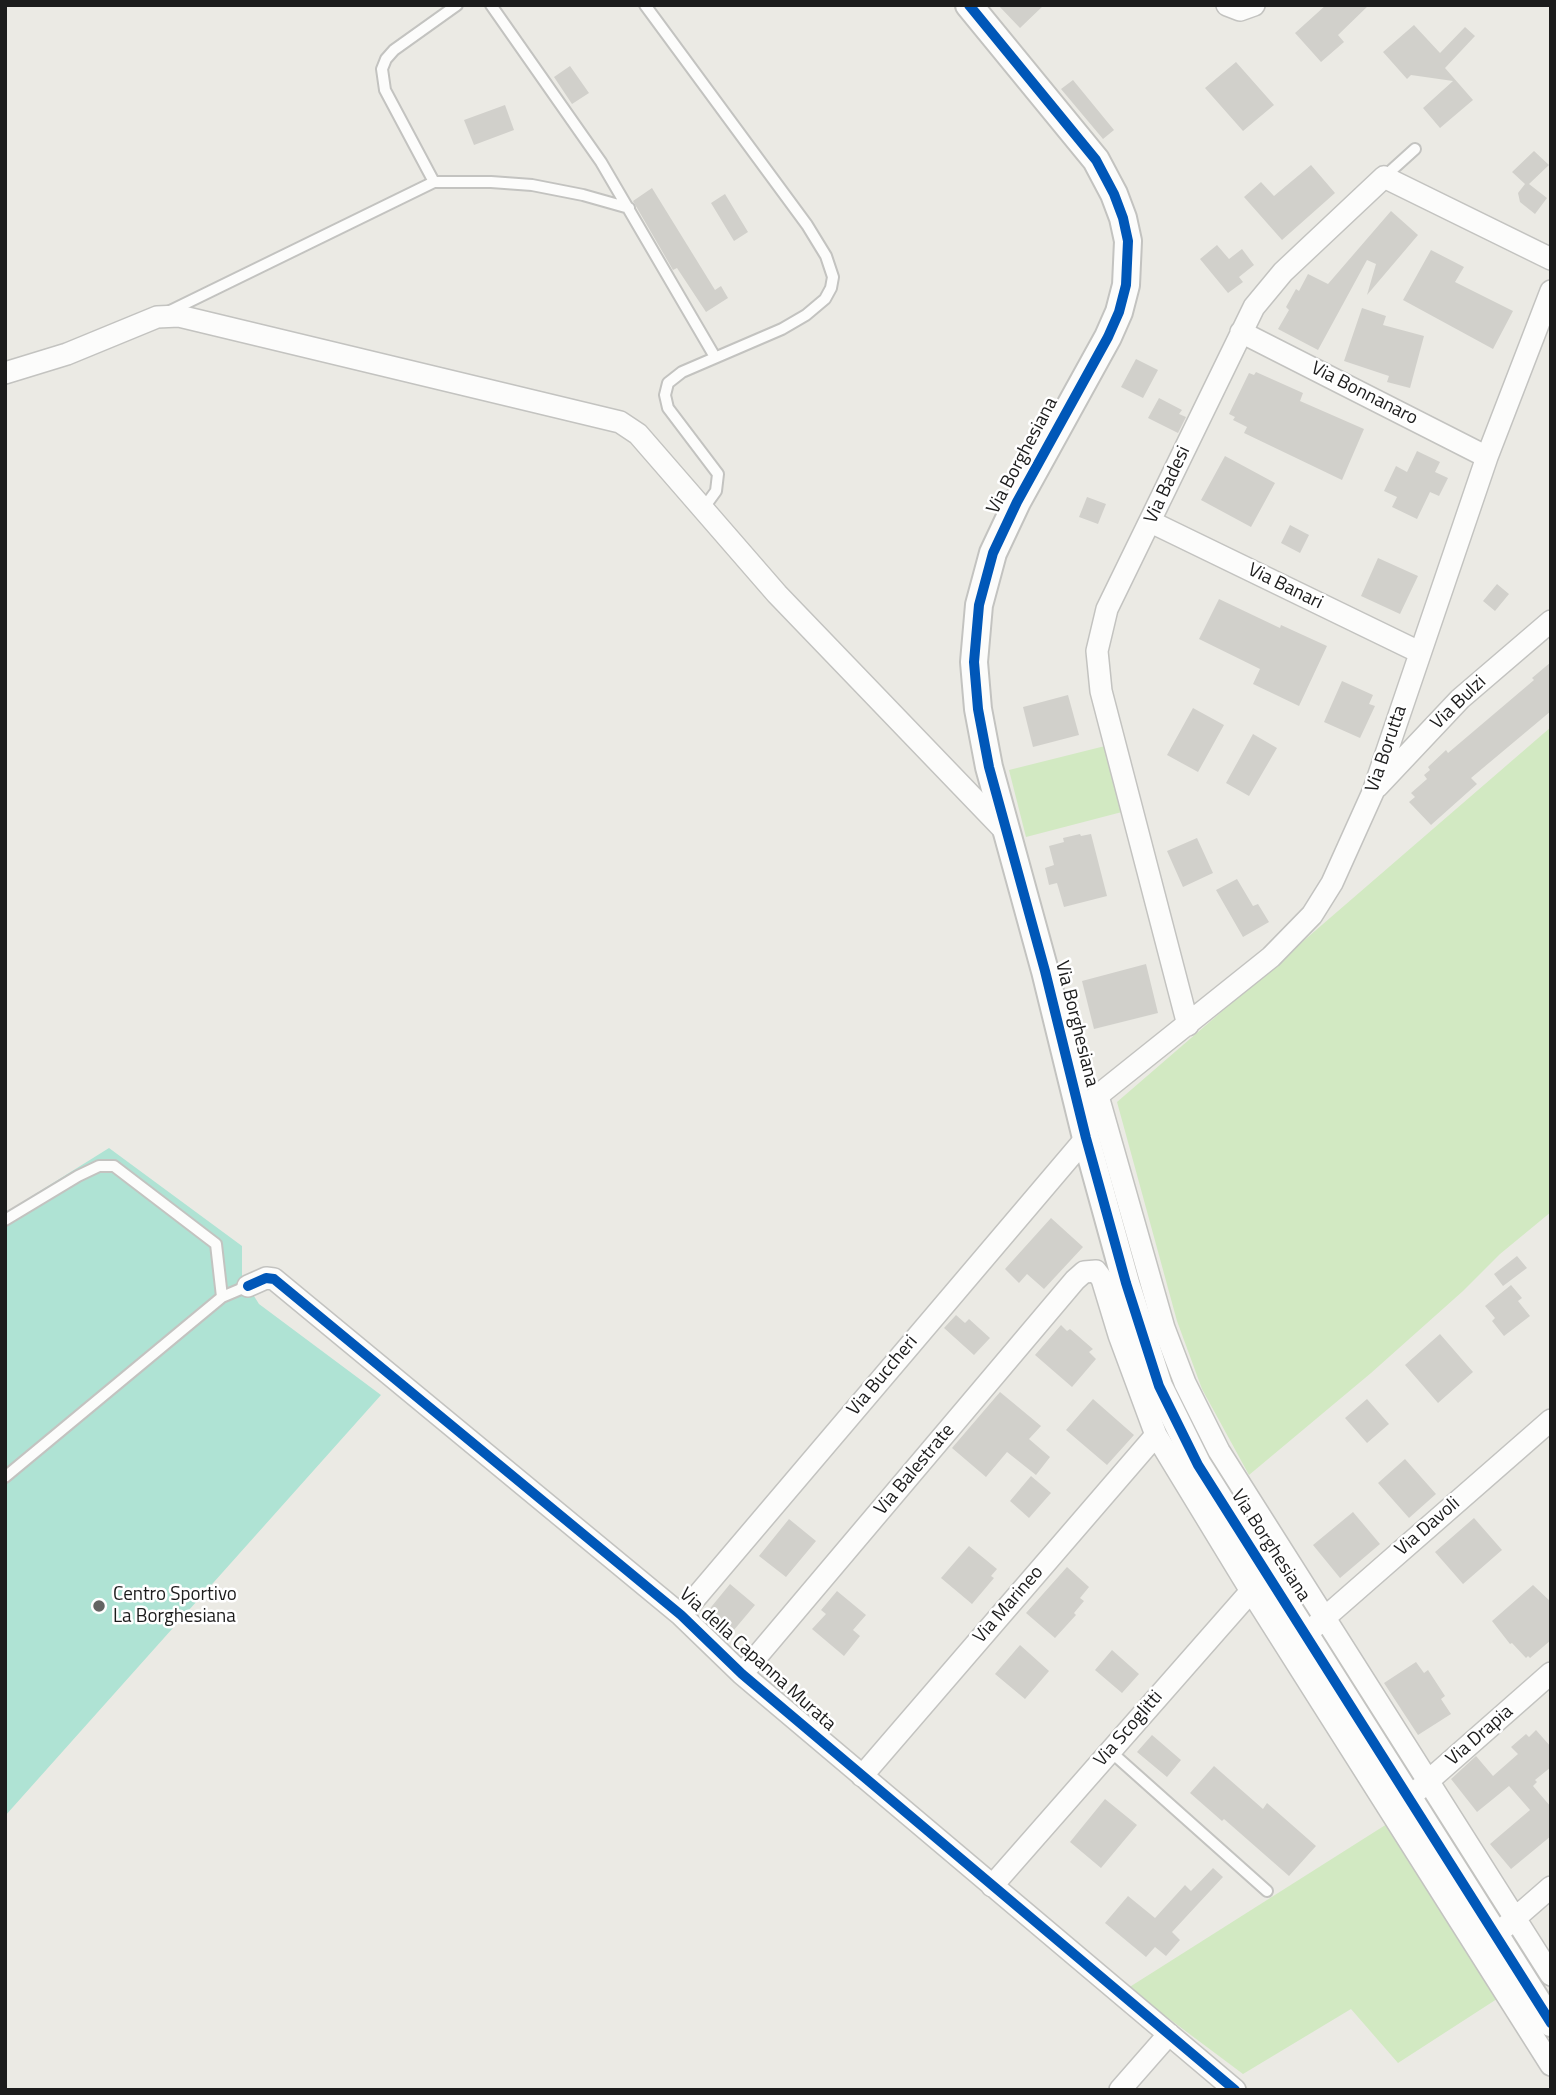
<!DOCTYPE html>
<html>
<head>
<meta charset="utf-8">
<style>
  body { margin:0 }
  #map { position:relative; width:1556px; height:2095px; overflow:hidden; background:#ebeae4; font-family:"Titillium Web",sans-serif }
  canvas { display:block }
  .frame { position:absolute; inset:0; border:7px solid #1c1c1c; pointer-events:none }
</style>
</head>
<body>
<div id="map">
<canvas width="1556" height="2095"></canvas>
<div class="frame"></div>
</div>
<script>
const context = document.querySelector('canvas').getContext('2d');
context.lineJoin = 'round';
function fillPath(path, color) { context.fillStyle = color; context.fill(path, 'evenodd'); }
const poly = rows => new Path2D(rows.map(r => 'M' + r).join(''));
function trace(path, color, width, dash) { context.strokeStyle = color; context.lineWidth = width; context.lineCap = dash ? 'butt' : 'round'; context.setLineDash(dash || []); context.stroke(path); }
function drawText(font, color, halo, rows, align = 'center') {
  context.font = font + ' "Titillium Web",sans-serif'; context.lineWidth = 5; context.setLineDash([]); context.textBaseline = 'middle'; context.strokeStyle = halo; context.fillStyle = color; for (const [text, x, y, turn = 0] of rows) {
    context.save(); context.translate(x, y); context.rotate((+turn || 0) * Math.PI / 180); context.textAlign = isNaN(turn) ? turn : align; if (halo) context.strokeText(text, 0, 0); context.fillText(text, 0, 0); context.restore();
  }
}
const grass = poly([
  [1551,727,1551,1212,1500,1254,1463,1291,1371,1373,1249,1475,1202,1389,1177,1321,1117,1102],
  [1105,746,1122,812,1026,837,1009,770],
  [1387,1824,1500,1997,1398,2063,1351,2009,1243,2074,1128,1988]
]);
const pitch = poly([
  [109,1148,242,1246,242,1277,259,1304,381,1395,5,1816,5,1213]
]);
const building = poly([
  [998,5,1044,5,1020,28],
  [1326,5,1369,5,1338,35,1344,42,1321,62,1295,33],
  [1414,25,1440,53,1465,27,1475,36,1445,68,1473,100,1440,128,1423,108,1453,81,1411,75,1407,79,1383,52],
  [1236,62,1274,105,1243,131,1205,88],
  [570,66,589,93,572,104,554,77],
  [1073,80,1114,130,1103,139,1061,89],
  [505,105,514,130,474,145,464,120],
  [1534,151,1549,165,1529,184,1547,198,1535,214,1520,202,1518,193,1525,184,1512,172],
  [1311,165,1335,193,1282,240,1244,197,1261,182,1274,196],
  [652,188,715,290,721,286,728,298,706,312,677,268,673,270,633,201],
  [725,194,748,232,734,241,711,203],
  [1391,211,1418,235,1367,295,1376,264,1367,260,1318,350,1278,329,1289,310,1286,307,1296,289,1299,291,1308,274,1328,284],
  [1217,245,1229,259,1242,249,1254,265,1239,277,1243,282,1228,293,1200,259],
  [1431,250,1464,267,1455,282,1513,311,1493,349,1403,300],
  [1362,308,1386,316,1383,325,1424,336,1410,388,1387,382,1389,376,1344,361],
  [1136,359,1158,370,1143,398,1121,387],
  [1256,372,1303,393,1300,401,1364,429,1342,480,1244,433,1247,427,1233,420,1235,417,1229,414,1249,373,1254,375],
  [1159,398,1182,410,1179,414,1186,417,1178,433,1148,418],
  [1417,451,1440,462,1435,472,1448,478,1439,496,1430,492,1417,519,1392,507,1397,497,1384,491,1396,466,1407,472],
  [1225,456,1275,483,1251,527,1201,500],
  [1087,497,1106,504,1098,524,1079,517],
  [1290,525,1309,535,1300,553,1281,543],
  [1378,558,1418,576,1400,614,1361,596],
  [1497,584,1509,594,1495,611,1483,601],
  [1219,599,1280,628,1281,625,1327,646,1299,706,1253,684,1260,669,1199,639],
  [1551,662,1551,711,1471,778,1477,784,1431,825,1409,802,1415,797,1411,793,1427,779,1424,775,1430,770,1428,767,1446,750,1448,753,1534,680,1532,678],
  [1342,681,1373,695,1369,704,1375,706,1360,738,1324,722],
  [1068,695,1079,735,1033,747,1023,707],
  [1193,708,1224,725,1198,772,1167,755],
  [1253,734,1277,748,1249,796,1226,783],
  [1080,834,1081,836,1091,834,1107,896,1064,907,1057,883,1049,885,1045,868,1054,865,1049,846,1064,842,1063,838],
  [1197,838,1213,873,1183,887,1167,851],
  [1237,879,1253,906,1258,904,1269,922,1243,937,1216,890],
  [1146,964,1158,1013,1094,1029,1082,981],
  [1051,1218,1083,1247,1044,1289,1027,1274,1019,1283,1005,1269],
  [1517,1256,1527,1268,1503,1286,1494,1274],
  [1511,1285,1522,1298,1518,1301,1530,1316,1504,1336,1492,1321,1495,1318,1485,1306],
  [956,1315,965,1323,969,1319,990,1338,974,1355,944,1328],
  [1061,1325,1067,1331,1070,1329,1093,1349,1089,1352,1096,1359,1072,1387,1035,1355],
  [1440,1334,1473,1372,1438,1403,1405,1365],
  [1000,1392,1041,1426,1029,1439,1050,1457,1036,1475,1007,1452,986,1477,952,1448],
  [1093,1399,1134,1435,1107,1465,1066,1430],
  [1367,1399,1389,1424,1367,1443,1345,1418],
  [1405,1459,1436,1494,1409,1518,1378,1483],
  [1031,1476,1051,1493,1029,1518,1010,1501],
  [1353,1512,1380,1544,1340,1578,1313,1545],
  [1474,1518,1502,1550,1463,1584,1435,1552],
  [789,1519,816,1541,786,1577,759,1556],
  [969,1546,997,1569,991,1576,994,1578,972,1604,941,1578],
  [1067,1567,1089,1587,1080,1598,1084,1601,1074,1613,1076,1615,1055,1638,1026,1613],
  [730,1584,755,1605,728,1637,703,1617],
  [1533,1585,1551,1602,1551,1640,1530,1658,1528,1656,1526,1658,1512,1643,1510,1644,1492,1621],
  [837,1591,866,1615,853,1630,860,1636,844,1656,812,1629,826,1614,821,1610],
  [1020,1645,1049,1671,1025,1699,995,1674],
  [1112,1650,1139,1674,1122,1693,1095,1670],
  [1416,1662,1424,1673,1428,1670,1445,1696,1441,1699,1451,1714,1418,1735,1384,1683],
  [1536,1730,1551,1747,1551,1767,1535,1780,1537,1782,1533,1786,1551,1807,1551,1836,1511,1869,1490,1844,1530,1810,1509,1786,1477,1812,1451,1779,1476,1756,1493,1776,1518,1754,1511,1747,1526,1734,1529,1737],
  [1152,1735,1181,1760,1167,1777,1137,1752],
  [1214,1766,1263,1809,1267,1803,1316,1846,1289,1876,1224,1819,1222,1821,1190,1793],
  [1105,1799,1137,1825,1101,1868,1070,1842],
  [1213,1868,1223,1877,1172,1932,1180,1940,1166,1956,1155,1947,1146,1957,1105,1923,1128,1896,1155,1918,1185,1885,1191,1891]
]);
const service = poly([
  [491,5,601,162,715,357],
  [645,5,807,225,826,256,833,277,831,288,825,299,806,315,782,329,682,372,668,383,665,395,668,408,718,474,716,491,703,509],
  [1384,177,1415,149],
  [434,182,491,182,532,185,583,195,629,208],
  [168,312,434,182,385,90,382,69,386,59,394,50,457,5],
  [5,1220,78,1176,99,1166,114,1166,216,1244,222,1297,5,1477],
  [222,1297,248,1286],
  [1110,1751,1267,1891]
]);
const minor = poly([
  [1227,5,1240,10,1254,5],
  [1241,332,1487,457],
  [5,373,67,354,157,317,179,316,620,422,638,434,777,594,1006,832],
  [1151,522,1419,652],
  [1377,787,1460,699,1551,621],
  [1188,1025,1101,691,1097,651,1107,609,1254,307,1283,272,1384,177,1551,259],
  [1098,1096,1164,1328,1185,1383,1219,1451,1551,1975],
  [1086,1105,1271,957,1312,915,1332,883,1373,792,1487,457,1551,291],
  [248,1286,266,1278,274,1279,681,1615,742,1674,1235,2090],
  [681,1615,1086,1138],
  [1313,1628,1551,1420],
  [742,1674,1075,1280,1084,1272,1096,1271,1102,1279,1119,1335,1156,1435,1251,1591,1551,2065],
  [862,1776,1156,1435],
  [1418,1790,1551,1673],
  [992,1886,1259,1582],
  [1505,1927,1551,1887],
  [1120,2090,1169,2034]
]);
const tertiary = poly([
  [969,5,1096,160,1114,194,1123,218,1128,241,1126,285,1119,312,1108,337,1017,502,993,553,979,605,974,662,978,709,989,767,1045,971,1086,1138,1126,1283,1159,1386,1198,1465,1551,2023]
]);
const cycleway = poly([
  [969,5,1096,160,1114,194,1123,218,1128,241,1126,285,1119,312,1108,337,1017,502,993,553,979,605,974,662,978,709,989,767,1045,971,1086,1138,1126,1283,1159,1386,1198,1465,1551,2023],
  [248,1286,266,1278,274,1279,681,1615,742,1674,1235,2090]
]);
const markers = [
  [99,1606,7,"#646462"]
];
const streetNames = [
  ["Via Bonnanaro",1364,394,27],
  ["Via Borghesiana",1023,456,-62],
  ["Via Badesi",1168,485,-65],
  ["Via Banari",1285,587,26],
  ["Via Bulzi",1459,703,-44],
  ["Via Borutta",1387,749,-71],
  ["Via Borghesiana",1076,1024,76],
  ["Via Buccheri",883,1376,-50],
  ["Via Balestrate",915,1470,-50],
  ["Via Davoli",1428,1527,-41],
  ["Via Borghesiana",1270,1546,57],
  ["Via Marineo",1009,1605,-49],
  ["Via della Capanna Murata",757,1660,42],
  ["Via Scoglitti",1129,1729,-49],
  ["Via Drapia",1480,1736,-41]
];
const poiNames = [
  ["Centro Sportivo",113,1595],
  ["La Borghesiana",113,1617]
];
fillPath(grass, '#d2e9c2');
fillPath(pitch, '#afe3d4');
fillPath(building, '#d1d0cb');
trace(service, '#c3c3c0', 14);
trace(minor, '#c3c3c0', 24);
trace(tertiary, '#c3c3c0', 30);
trace(service, '#fcfcfb', 10);
trace(minor, '#fcfcfb', 21);
trace(tertiary, '#fcfcfb', 26);
trace(cycleway, '#0057b8', 10);
for (const [x, y, r, color] of markers) { const dot = new Path2D(); dot.arc(x, y, r, 0, 2 * Math.PI); context.fillStyle = color; context.fill(dot); trace(dot, '#fff', 2.5); }
drawText('19px', '#1c1c1c', '#fff', streetNames);
drawText('19px', '#1c1c1c', '#fff', poiNames, 'left');
</script>
</body>
</html>
